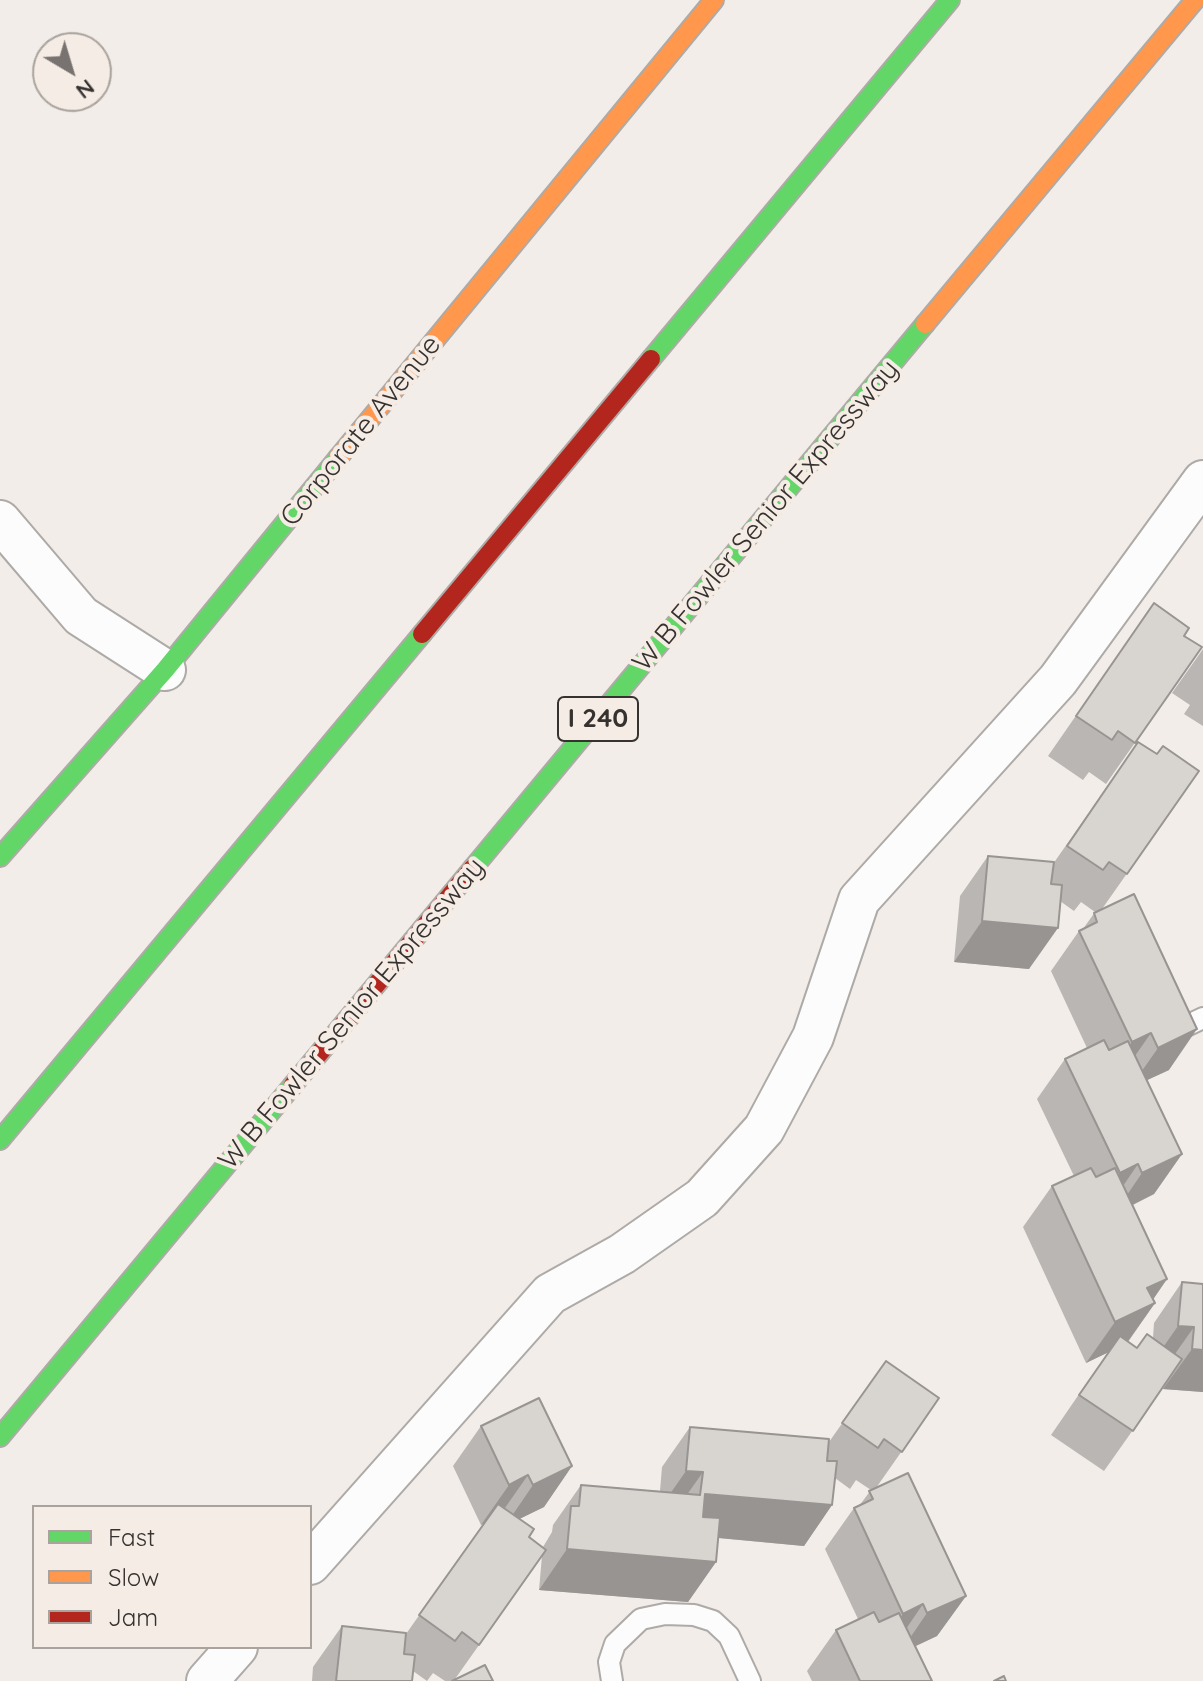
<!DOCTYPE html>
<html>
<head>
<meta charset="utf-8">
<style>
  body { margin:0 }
  #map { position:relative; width:1203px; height:1681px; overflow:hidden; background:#f2ede8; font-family:Quicksand,sans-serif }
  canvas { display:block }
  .legend { position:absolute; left:32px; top:1505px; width:280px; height:144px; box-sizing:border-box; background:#f5ece5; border:2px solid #a9a29d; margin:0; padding:10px 14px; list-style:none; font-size:24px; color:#363230 }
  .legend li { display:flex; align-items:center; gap:16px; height:40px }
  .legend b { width:40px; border:2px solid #a9a29d }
  .north { position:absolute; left:32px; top:32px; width:80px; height:80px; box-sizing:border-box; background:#f5ece5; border:2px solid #a9a29d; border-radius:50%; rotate:142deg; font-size:22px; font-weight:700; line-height:32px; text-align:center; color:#363230 }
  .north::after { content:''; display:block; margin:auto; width:28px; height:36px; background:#787370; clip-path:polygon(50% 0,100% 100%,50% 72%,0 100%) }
</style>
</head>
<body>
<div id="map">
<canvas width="1203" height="1681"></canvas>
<ul class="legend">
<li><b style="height:10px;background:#63d668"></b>Fast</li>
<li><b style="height:10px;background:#ff974d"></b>Slow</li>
<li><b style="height:10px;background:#b3261e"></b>Jam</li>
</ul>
<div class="north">N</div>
</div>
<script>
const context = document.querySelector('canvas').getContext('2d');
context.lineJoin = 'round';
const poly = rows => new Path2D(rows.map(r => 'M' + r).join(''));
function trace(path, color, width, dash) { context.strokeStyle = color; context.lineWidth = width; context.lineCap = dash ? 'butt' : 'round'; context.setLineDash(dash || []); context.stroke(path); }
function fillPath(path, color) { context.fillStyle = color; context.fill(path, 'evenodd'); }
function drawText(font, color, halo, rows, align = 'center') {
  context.font = font + ' Quicksand,sans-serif'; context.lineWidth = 8; context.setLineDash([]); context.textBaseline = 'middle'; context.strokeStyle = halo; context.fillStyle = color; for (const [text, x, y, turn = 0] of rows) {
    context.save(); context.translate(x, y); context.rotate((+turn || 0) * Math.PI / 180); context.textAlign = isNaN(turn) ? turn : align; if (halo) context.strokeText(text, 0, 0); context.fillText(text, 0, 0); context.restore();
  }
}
const lane = poly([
  [1180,1029,1203,1018],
  [612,1681,609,1662,615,1644,641,1619,665,1614,694,1615,713,1621,729,1636,750,1681]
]);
const street = poly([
  [0,521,81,616,165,670],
  [310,1564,550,1294,622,1254,702,1198,764,1129,813,1037,859,900,1058,680,1203,481],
  [207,1681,237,1647]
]);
const fast = poly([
  [651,359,950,0],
  [0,857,165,670,338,458],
  [473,868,925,324],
  [0,1140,422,634],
  [0,1437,293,1085]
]);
const slow = poly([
  [925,324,1195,0],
  [338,458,714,0]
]);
const jam = poly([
  [422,634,651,359],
  [293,1085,473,868]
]);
const wall = poly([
  [1154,603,1184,636,1202,647,1106,784,1089,772,1083,780,1048,756],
  [1203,649,1203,726,1184,714,1190,705,1172,693],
  [1138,742,1157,754,1199,771,1102,909,1169,1070,1147,1080,1182,1154,1154,1194,1133,1205,1167,1279,1153,1299,1155,1303,1128,1342,1137,1348,1153,1338,1154,1323,1182,1282,1203,1284,1203,1392,1163,1389,1164,1386,1104,1471,1051,1435,1108,1352,1086,1363,1023,1227,1052,1186,1074,1176,1037,1099,1065,1059,1087,1048,1051,971,1079,931,1083,929,1095,912,1081,902,1074,911,1060,901,1029,969,954,962,960,896,988,856,1053,864],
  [886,1361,939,1398,876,1488,966,1596,937,1636,915,1646,932,1681,812,1681,807,1671,836,1630,858,1619,825,1549,854,1508,859,1506,871,1490,856,1480,850,1489,835,1478,832,1505,804,1546,718,1538,716,1562,688,1602,539,1590,542,1556,455,1679,493,1681,445,1681,433,1673,427,1681,413,1671,412,1681,312,1681,313,1667,342,1626,406,1634,484,1523,481,1525,453,1466,481,1426,572,1466,544,1507,519,1519,529,1537,543,1547,552,1532,553,1525,581,1485,660,1491,662,1467,690,1427,829,1442]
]);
const shadedWall = poly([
  [982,921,1058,928,1029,969,954,962],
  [1197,1029,1169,1070,1130,1088,1158,1048],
  [1151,1033,1123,1073,1103,1083,1132,1042],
  [1182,1154,1154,1194,1114,1214,1142,1173],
  [1138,1164,1110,1205,1091,1213,1120,1173],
  [1167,1279,1148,1307,1155,1303,1126,1344,1086,1363,1115,1322,1147,1288],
  [1178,1326,1194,1327,1165,1368,1150,1366],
  [1192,1349,1203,1350,1203,1392,1163,1389],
  [572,1466,544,1507,505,1526,533,1485],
  [686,1471,703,1472,674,1513,658,1511],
  [528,1475,500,1515,481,1525,509,1485],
  [705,1494,832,1505,804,1546,677,1534],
  [567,1549,716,1562,688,1602,539,1590],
  [966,1596,937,1636,899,1654,927,1613],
  [923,1604,895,1645,875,1654,903,1614]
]);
const building = poly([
  [1154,603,1189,628,1184,636,1202,647,1135,743,1118,731,1112,740,1076,716,1154,603],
  [1138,742,1157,754,1163,746,1199,771,1127,874,1109,862,1103,870,1067,846,1138,742],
  [988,856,1054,862,1051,884,1062,885,1058,928,982,921,988,856],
  [1134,894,1197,1029,1158,1048,1151,1033,1132,1042,1079,931,1097,922,1094,913,1134,894],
  [1104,1040,1109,1050,1128,1041,1182,1154,1142,1173,1138,1164,1120,1173,1065,1059,1104,1040],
  [1091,1168,1096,1177,1115,1168,1167,1279,1147,1288,1155,1303,1115,1322,1052,1186,1091,1168],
  [1182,1282,1203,1284,1203,1350,1192,1349,1194,1327,1178,1326,1182,1282],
  [1147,1334,1182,1359,1133,1431,1079,1395,1120,1336,1137,1348,1147,1334],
  [886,1361,939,1398,902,1452,884,1439,878,1448,842,1423,886,1361],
  [539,1398,572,1466,533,1485,528,1475,509,1485,481,1426,539,1398],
  [690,1427,829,1439,827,1461,837,1461,832,1505,705,1494,703,1517,720,1518,716,1562,567,1549,571,1506,579,1506,581,1485,700,1495,703,1472,686,1471,690,1427],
  [908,1473,966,1596,927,1613,923,1604,903,1614,854,1508,873,1499,869,1491,908,1473],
  [498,1504,534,1529,529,1537,546,1550,479,1645,462,1632,455,1641,419,1615,498,1504],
  [874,1612,879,1622,899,1613,932,1681,860,1681,836,1630,874,1612],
  [342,1626,406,1633,404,1654,415,1655,412,1681,336,1681,342,1626],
  [485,1665,493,1681,452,1681,485,1665],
  [1004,1676,1006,1681,994,1681,1004,1676]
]);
const shields = [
  [598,719,80]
];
const shieldNames = [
  ["I 240",598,719]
];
const streetNames = [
  ["Corporate Avenue",361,431,-51],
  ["W B Fowler Senior Expressway",766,516,-50],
  ["W B Fowler Senior Expressway",352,1014,-50]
];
trace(lane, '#adaaa7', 24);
trace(street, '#adaaa7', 44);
trace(fast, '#adaaa7', 22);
trace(slow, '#adaaa7', 22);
trace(jam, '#adaaa7', 22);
trace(lane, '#fdfcfc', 20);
trace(street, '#fdfcfc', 40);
trace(fast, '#63d668', 18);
trace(slow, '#ff974d', 18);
trace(jam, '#b3261e', 18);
fillPath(wall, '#bab6b3');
fillPath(shadedWall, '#979492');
fillPath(building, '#d8d4d0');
trace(building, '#979492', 2);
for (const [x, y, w] of shields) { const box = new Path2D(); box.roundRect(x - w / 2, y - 22, w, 44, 6); context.fillStyle = '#f5ece5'; context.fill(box); trace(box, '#363230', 2); }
drawText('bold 26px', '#363230', null, shieldNames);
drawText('28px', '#363230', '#f5ece5', streetNames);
</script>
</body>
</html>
